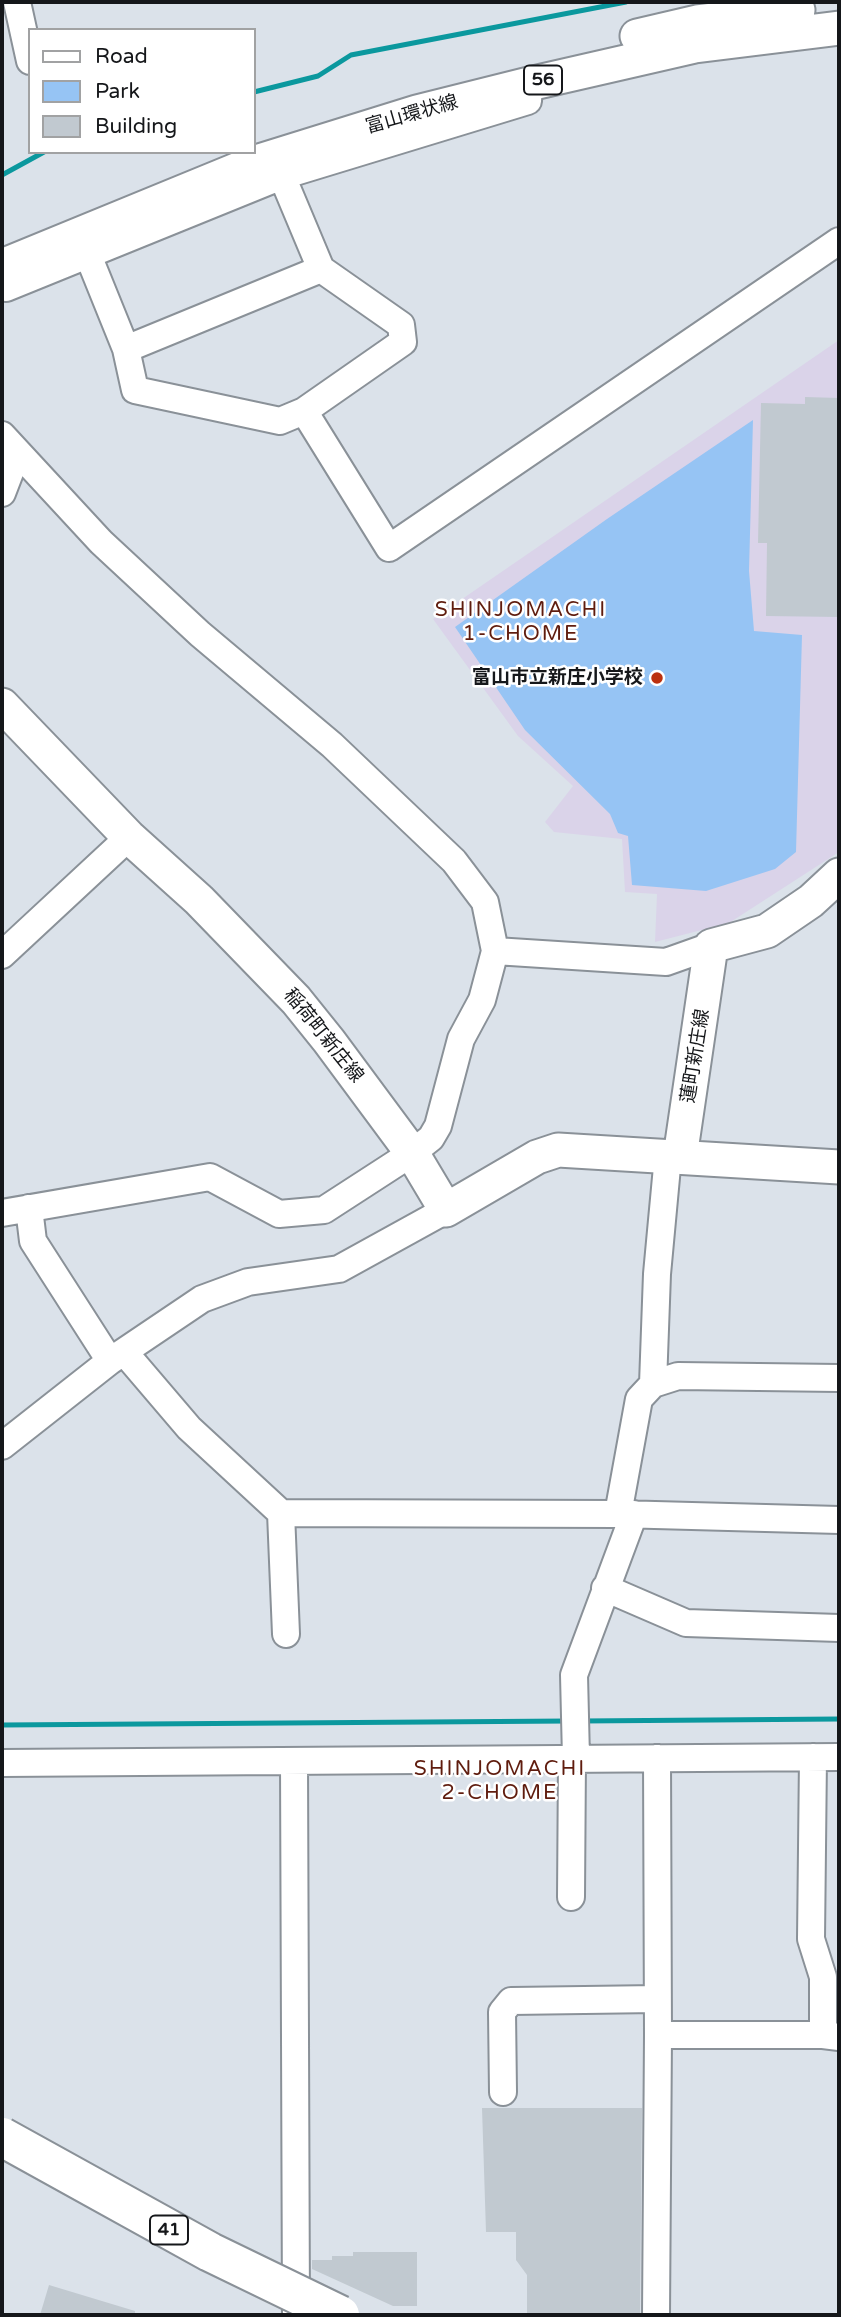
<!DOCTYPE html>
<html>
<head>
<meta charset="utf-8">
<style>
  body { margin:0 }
  #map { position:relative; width:841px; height:2317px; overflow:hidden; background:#dbe2ea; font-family:"Varela Round",sans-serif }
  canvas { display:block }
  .frame { position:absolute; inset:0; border:4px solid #15171a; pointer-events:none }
  .legend { position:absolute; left:28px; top:28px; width:228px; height:126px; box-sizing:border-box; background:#fff; border:2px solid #a1a2a3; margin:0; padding:9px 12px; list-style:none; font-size:21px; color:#15171a }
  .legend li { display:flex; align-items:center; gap:14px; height:35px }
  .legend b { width:35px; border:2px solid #a1a2a3 }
</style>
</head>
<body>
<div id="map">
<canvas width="841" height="2317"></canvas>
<div class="frame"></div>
<ul class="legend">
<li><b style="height:9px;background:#fff"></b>Road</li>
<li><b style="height:19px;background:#96c4f4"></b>Park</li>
<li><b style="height:19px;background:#c1c9d0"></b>Building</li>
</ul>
</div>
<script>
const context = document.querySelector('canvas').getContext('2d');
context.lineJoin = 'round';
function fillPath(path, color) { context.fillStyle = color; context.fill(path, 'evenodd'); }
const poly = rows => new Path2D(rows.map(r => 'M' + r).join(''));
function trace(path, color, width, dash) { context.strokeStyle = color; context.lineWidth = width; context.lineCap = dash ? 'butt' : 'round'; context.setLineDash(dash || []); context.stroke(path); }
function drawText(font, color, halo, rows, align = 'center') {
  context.font = font + ' "Varela Round","Noto Sans JP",sans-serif'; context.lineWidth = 5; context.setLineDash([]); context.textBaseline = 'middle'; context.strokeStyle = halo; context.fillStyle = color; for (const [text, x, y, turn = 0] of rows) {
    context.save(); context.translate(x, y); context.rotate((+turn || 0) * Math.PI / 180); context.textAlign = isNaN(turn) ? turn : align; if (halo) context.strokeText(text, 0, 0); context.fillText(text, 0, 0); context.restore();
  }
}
const education = poly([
  [839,340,839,852,729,923,655,942,657,894,625,892,622,839,554,832,545,822,573,786,518,736,433,619]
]);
const green = poly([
  [753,420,749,571,754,631,802,635,796,852,775,869,706,891,632,885,628,836,618,833,610,814,525,730,455,627,607,519]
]);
const stream = poly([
  [254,92,318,76,351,55,626,2],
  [2,175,44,152],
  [582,1721,839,1719],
  [2,1725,569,1721]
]);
const building = poly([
  [805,397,839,398,839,617,766,616,767,543,758,543,761,403,805,404],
  [482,2108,642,2108,640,2315,527,2315,527,2275,516,2260,516,2232,486,2232],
  [353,2252,417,2252,417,2306,393,2306,312,2269,312,2260,332,2260,332,2256,353,2256],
  [49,2285,135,2311,135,2315,40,2315]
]);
const minor = poly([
  [17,2,30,61],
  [282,176,528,101,529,84],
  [88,255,126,349],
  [6,288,282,176,321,269],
  [304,411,280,421,135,390,126,349,321,269,401,325,403,342,304,411,389,548,839,241],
  [2,435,101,542,200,634,332,745,454,861,485,902,495,951,482,1000,461,1039,438,1126,431,1138,412,1153,324,1210,279,1214,210,1177,2,1213],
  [2,493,17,454],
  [495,951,666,962,711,946],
  [2,955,129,837],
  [29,1208,33,1241,110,1361],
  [125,1353,189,1428,281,1513,618,1514,839,1520],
  [653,1384,657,1274,668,1156],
  [2,1446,110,1361,202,1299,248,1282,339,1269,446,1210],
  [281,1513,286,1634],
  [618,1514,639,1399,653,1384,678,1376,839,1378],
  [605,1588,686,1623,839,1628],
  [813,1757,811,1939,823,1977,823,2035],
  [576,1758,574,1675,634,1514],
  [294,1762,296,2315],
  [2,1763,839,1757],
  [571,1897,572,1758],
  [658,2035,823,2035,839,2037],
  [503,2092,502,2012,511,2001,657,1999],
  [656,2315,658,2035,657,1758]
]);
const major = poly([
  [637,36,697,22,798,10],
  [2,266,253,163,417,112,529,84,695,46,839,28],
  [2,705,129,837,199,900,296,1000,329,1041,412,1153,446,1210,537,1157,558,1150,839,1167],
  [680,1157,711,946,767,931,811,901,839,875]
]);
const highwayBridge = poly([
  [2,2137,210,2252,340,2315]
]);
const markers = [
  [657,678,7,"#bb300f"]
];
const shields = [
  [543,80,38],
  [169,2230,38]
];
const shieldNames = [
  ["56",543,80],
  ["41",169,2230]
];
const streetNames = [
  ["富山環状線",412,115,-16],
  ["稲荷町新庄線",323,1036,51],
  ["蓮町新庄線",696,1056,-81]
];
const poiNames = [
  ["富山市立新庄小学校",643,678]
];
const neighbourhoodNames = [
  ["SHINJOMACHI",521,610],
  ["1-CHOME",521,634],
  ["SHINJOMACHI",500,1769],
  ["2-CHOME",500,1793]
];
fillPath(education, '#dad3e9');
fillPath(green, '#96c4f4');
trace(stream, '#0b989e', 5);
fillPath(building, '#c1c9d0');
trace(minor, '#8a9198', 30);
trace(major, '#8a9198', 37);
trace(minor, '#fff', 26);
trace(major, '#fff', 33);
trace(highwayBridge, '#8a9198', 42, []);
trace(highwayBridge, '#fff', 38);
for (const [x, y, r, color] of markers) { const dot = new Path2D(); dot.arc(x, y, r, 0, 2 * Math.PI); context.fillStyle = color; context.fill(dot); trace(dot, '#fff', 2.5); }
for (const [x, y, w] of shields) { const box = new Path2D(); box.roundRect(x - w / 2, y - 14.5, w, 29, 5); context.fillStyle = '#fff'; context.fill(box); trace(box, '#15171a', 2); }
drawText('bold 18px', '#15171a', null, shieldNames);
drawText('19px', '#15171a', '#fff', streetNames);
drawText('bold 19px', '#15171a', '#fff', poiNames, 'right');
context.letterSpacing = '2px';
drawText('21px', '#5f1c0e', '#fff', neighbourhoodNames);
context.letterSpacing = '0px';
</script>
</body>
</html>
